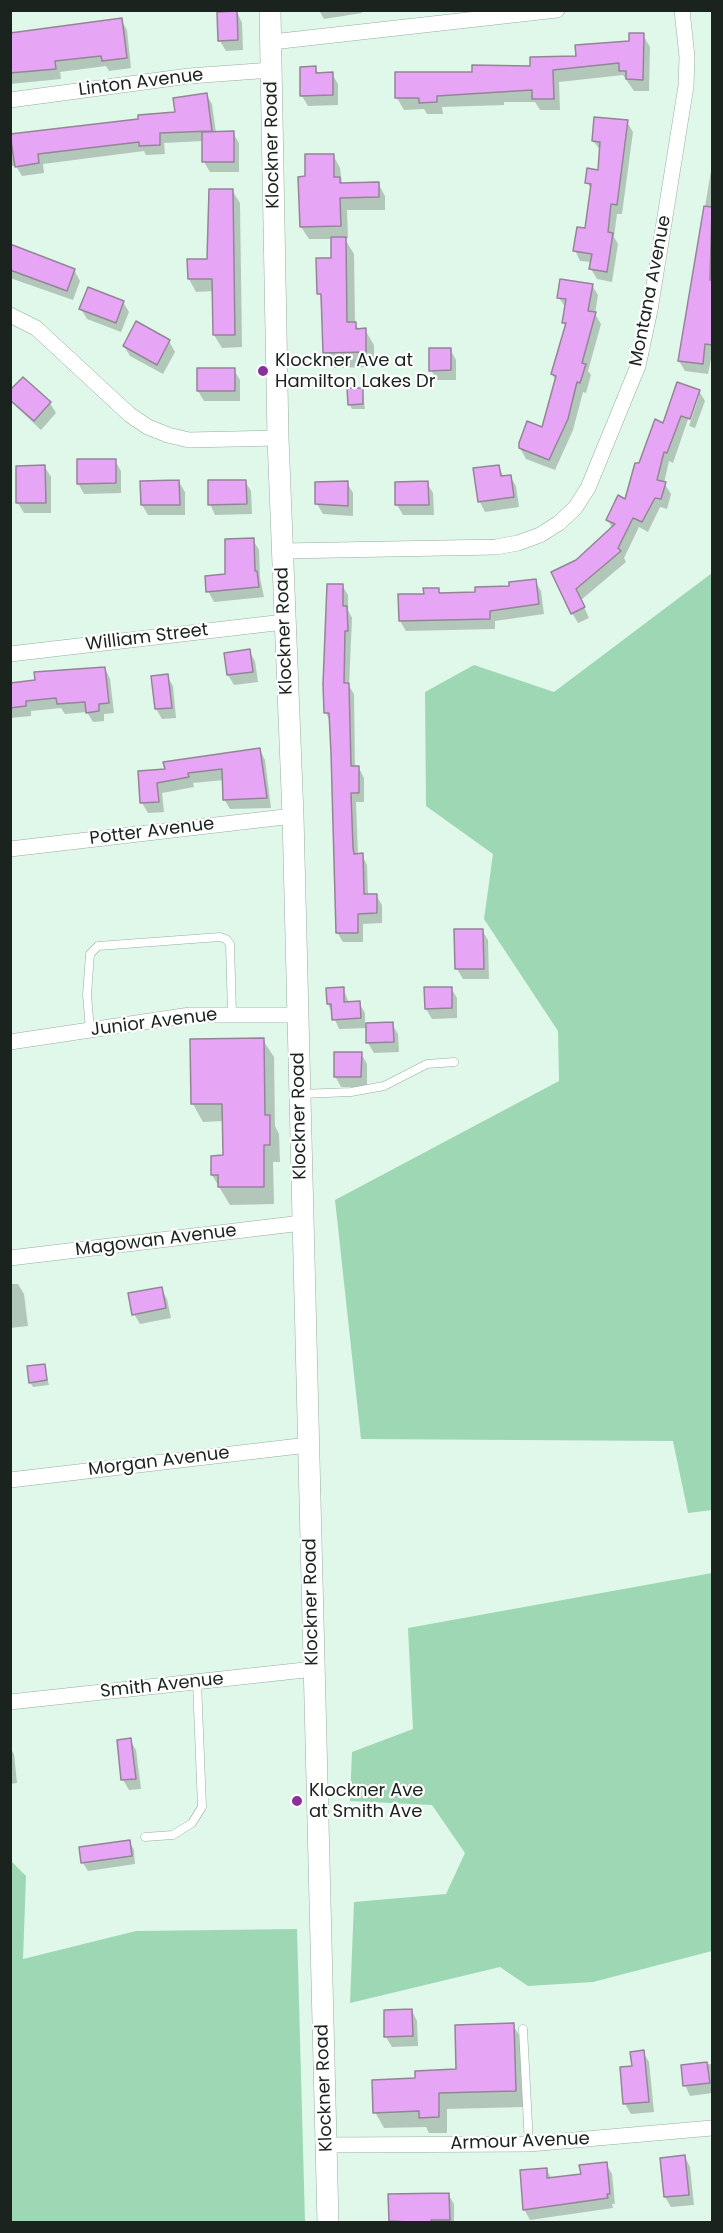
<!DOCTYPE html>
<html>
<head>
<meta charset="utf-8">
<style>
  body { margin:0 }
  #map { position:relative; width:723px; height:2233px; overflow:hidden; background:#e0f8e9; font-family:Poppins,sans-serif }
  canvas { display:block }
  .frame { position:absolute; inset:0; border:12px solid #1a231d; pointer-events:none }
</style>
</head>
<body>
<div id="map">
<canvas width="723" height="2233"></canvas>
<div class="frame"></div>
</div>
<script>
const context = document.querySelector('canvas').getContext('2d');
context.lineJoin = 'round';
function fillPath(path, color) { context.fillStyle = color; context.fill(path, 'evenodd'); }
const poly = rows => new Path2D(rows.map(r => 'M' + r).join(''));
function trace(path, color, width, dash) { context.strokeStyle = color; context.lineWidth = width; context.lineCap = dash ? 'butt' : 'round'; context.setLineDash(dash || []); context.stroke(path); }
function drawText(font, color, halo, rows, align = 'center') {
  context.font = font + ' Poppins,sans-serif'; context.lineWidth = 4.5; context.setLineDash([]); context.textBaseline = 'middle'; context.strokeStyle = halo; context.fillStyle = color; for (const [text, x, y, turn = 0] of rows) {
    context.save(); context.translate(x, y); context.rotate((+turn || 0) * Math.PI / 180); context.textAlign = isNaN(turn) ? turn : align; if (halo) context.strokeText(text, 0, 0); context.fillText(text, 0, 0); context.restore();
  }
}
const green = poly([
  [712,573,712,1510,688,1513,673,1441,361,1439,335,1200,559,1081,558,1031,484,919,493,854,426,806,425,692,474,665,554,692],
  [712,1573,712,1951,593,1982,528,1986,500,1967,350,2003,354,1902,446,1894,465,1853,432,1805,350,1801,352,1752,413,1729,408,1628],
  [10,1860,26,1876,23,1959,136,1931,297,1929,305,2222,11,2222]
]);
const shadow = poly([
  [319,10,362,10,362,13,324,19],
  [237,12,242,23,243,50,226,51,220,41],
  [121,20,127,30,131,68,109,71,106,66,60,72,61,79,10,84,10,33],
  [643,35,650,47,649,91,634,91,623,75,559,82,560,110,540,110,535,102,504,102,504,105,442,107,443,114,427,114,424,109,404,110,397,98,473,73,531,67,578,57,631,42],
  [315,68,319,74,332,74,338,84,338,105,308,106,302,96],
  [206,94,212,104,216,133,233,133,239,143,239,172,210,172,204,162,203,141,164,143,165,154,146,155,144,151,43,164,44,173,22,176,16,166,10,166,10,136,177,114],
  [627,122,633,132,622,214,617,214,614,237,618,244,612,282,597,279,591,269,592,262,580,261,575,250,586,230,592,191,587,182,599,171,601,151,593,141],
  [333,155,340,168,342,184,378,183,385,196,385,210,347,210,348,238,345,239,354,254,355,323,359,330,365,330,374,345,374,367,333,368,324,352,318,260,332,259,332,239,309,239,301,227,307,178],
  [712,165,712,354,708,374,685,371,679,361],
  [232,190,240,203,242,347,222,348,214,335,214,291,196,292,189,279,189,260,209,260],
  [10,245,74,270,80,281,73,300,10,278],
  [592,285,598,295,595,314,601,324,588,371,591,375,586,393,583,392,573,430,555,470,526,459,520,448,543,429,556,381,552,374,567,328,563,322,566,308,559,298],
  [123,302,129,312,121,332,87,319,81,309],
  [137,324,169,341,175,352,163,374,130,356,124,346],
  [450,349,456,360,456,380,437,380,431,370],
  [198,370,234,370,240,380,240,401,204,401,198,391],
  [23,379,50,403,56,413,41,430,10,401,10,393],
  [362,389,365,409,352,409,349,404],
  [699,391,705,401,695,428,689,426,699,396,696,396,673,463,669,461,664,483,671,494,667,509,660,507,648,532,639,527,624,558,626,562,581,600,589,618,578,623,572,613,577,561,612,528,608,520,626,501,640,465,664,424],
  [115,461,121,471,121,493,84,494,78,483],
  [45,467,51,477,51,513,24,513,18,503],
  [498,467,504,477,510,476,516,486,519,507,485,512,480,502],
  [245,481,251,491,252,514,215,515,210,504],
  [179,482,185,492,185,515,148,515,142,505,142,483],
  [347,483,353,493,353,516,323,514,317,504],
  [397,483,427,483,433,493,434,515,403,515,397,505],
  [253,540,259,550,260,578,264,597,214,602,208,591,227,575],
  [535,581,541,591,544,614,495,621,495,629,406,631,400,621,425,595,438,589,441,595,477,594],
  [342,585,348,595,348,610,352,618,349,686,354,694,355,768,359,768,364,778,364,802,356,802,358,855,362,855,367,865,368,895,376,895,382,905,382,923,363,924,363,942,343,942,337,932,330,721,326,713],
  [249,651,255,661,258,682,234,685,228,675,226,654],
  [105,668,110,679,114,713,104,714,104,721,93,722,87,712,65,714,61,708,31,711,31,716,10,718,10,684],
  [167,676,173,686,176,718,162,719,156,709,153,678],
  [260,750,265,760,271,808,230,809,224,799,224,780,193,783,194,787,162,793,164,812,148,813,142,803,166,771],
  [482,930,488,940,489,979,463,979,457,969],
  [343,988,349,1003,359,1003,365,1013,365,1025,392,1024,398,1034,399,1052,374,1053,368,1043,367,1028,339,1029,328,1004],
  [451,988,457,998,457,1018,432,1019,426,1009],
  [263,1040,274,1057,275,1126,279,1134,280,1162,273,1162,274,1204,230,1205,212,1175,225,1157,224,1121,203,1122,193,1104],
  [361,1053,367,1064,367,1087,341,1087,335,1076],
  [10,1284,18,1284,24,1294,28,1326,10,1328],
  [161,1288,167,1299,171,1318,140,1324,134,1314],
  [44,1365,49,1385,33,1387,30,1382],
  [130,1740,136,1750,141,1789,129,1790,123,1780,118,1741],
  [10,1748,14,1754,17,1783,10,1784],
  [129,1841,134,1850,135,1864,88,1871,83,1863],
  [412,2011,417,2021,418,2046,392,2047,386,2037],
  [513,2025,522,2040,524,2107,447,2109,447,2133,429,2133,426,2127,384,2128,375,2112,417,2080,457,2070],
  [643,2052,649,2062,654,2112,631,2114,625,2104,621,2068,633,2067],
  [712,2064,712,2093,690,2096,685,2085,682,2066],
  [685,2157,690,2167,694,2205,671,2207,665,2197,662,2159],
  [606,2164,612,2174,615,2204,612,2204,613,2208,530,2220,524,2209,546,2169,552,2179,582,2176],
  [448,2194,454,2204,454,2222,391,2221]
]);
const building = poly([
  [237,11,238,40,218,41,217,12,237,11],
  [122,18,127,58,102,61,101,56,55,61,56,69,10,73,10,33,122,18],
  [629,33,644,33,643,80,626,79,626,71,619,71,619,63,553,70,554,99,532,99,532,90,437,96,437,102,419,103,419,98,395,98,395,72,472,72,472,65,530,66,530,57,576,56,575,45,629,41,629,33],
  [316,66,316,73,333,72,333,95,300,96,300,67,316,66],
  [207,93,212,131,160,133,160,145,139,146,139,142,38,154,39,163,15,167,10,134,138,119,138,115,175,112,173,98,207,93],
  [594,117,628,120,617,205,611,204,608,232,613,233,607,272,589,269,592,254,573,251,577,227,585,228,591,184,585,183,587,168,598,170,600,142,592,141,594,117],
  [234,131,234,162,202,162,202,132,234,131],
  [305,154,334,154,334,177,340,177,340,183,379,182,379,197,340,198,341,226,300,227,298,177,305,176,305,154],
  [209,189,233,189,235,335,213,335,212,279,188,279,187,259,207,259,209,189],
  [704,206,712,207,710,280,712,280,712,345,705,344,703,364,678,361,704,206],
  [331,237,346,237,347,322,356,322,356,329,366,328,366,352,323,353,321,294,317,294,316,258,331,258,331,237],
  [10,244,75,269,67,291,10,270,10,244],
  [560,279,593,284,588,311,596,312,582,363,586,364,580,383,577,382,568,419,549,460,519,448,519,443,527,421,542,427,556,376,551,374,566,323,562,323,566,299,557,298,560,279],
  [88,287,124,301,116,323,79,309,88,287],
  [136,321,170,340,157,365,123,346,136,321],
  [429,348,451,348,451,370,429,371,429,348],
  [197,368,235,368,235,391,197,391,197,368],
  [23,377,51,402,34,421,10,400,10,390,23,377],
  [677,382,700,390,690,419,681,416,667,453,664,452,657,480,666,482,661,499,655,498,642,522,633,518,618,548,621,551,576,589,585,607,571,614,551,572,576,560,615,524,606,520,618,495,625,499,635,463,639,463,655,419,663,423,677,382],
  [347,388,363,388,363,404,348,405,347,388],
  [77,459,116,459,116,483,77,484,77,459],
  [45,465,46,503,16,503,16,466,45,465],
  [499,465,501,476,511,475,514,497,478,502,473,468,499,465],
  [179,480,180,505,141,505,140,481,179,480],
  [208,480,246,480,247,504,208,505,208,480],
  [348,481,348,506,315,504,315,482,348,481],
  [428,481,429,505,395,505,395,482,428,481],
  [254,538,255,571,257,571,259,587,206,592,205,576,225,574,225,539,254,538],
  [536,579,539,604,490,611,490,619,399,621,398,594,424,594,423,588,439,588,439,593,475,592,475,587,509,586,509,582,536,579],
  [327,584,343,584,343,606,347,606,348,631,345,631,344,683,349,683,351,766,359,766,359,793,351,793,353,847,354,854,363,853,364,894,377,894,377,913,358,914,358,933,336,933,331,753,329,713,324,713,323,684,327,584],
  [250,649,253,672,227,675,224,653,250,649],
  [105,667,109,703,99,704,99,711,86,713,85,702,57,704,56,698,26,701,26,706,10,708,10,683,35,680,34,672,105,667],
  [168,674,172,708,155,709,151,676,168,674],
  [260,748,267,798,223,800,222,769,188,773,189,777,157,783,159,802,140,803,138,771,165,769,163,762,260,748],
  [454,929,483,929,484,969,455,969,454,929],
  [344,987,344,1002,360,1001,361,1018,332,1020,331,1004,327,1004,326,988,344,987],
  [424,987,452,987,452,1008,425,1009,424,987],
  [393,1022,394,1042,366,1043,366,1023,393,1022],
  [264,1038,265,1115,270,1115,270,1145,264,1145,264,1187,218,1187,218,1175,211,1175,211,1156,223,1155,222,1104,191,1104,190,1039,264,1038],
  [334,1052,362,1052,361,1077,334,1077,334,1052],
  [162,1287,166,1308,132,1315,128,1293,162,1287],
  [45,1364,47,1380,29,1383,27,1366,45,1364],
  [131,1738,136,1779,121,1780,117,1740,131,1738],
  [130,1840,132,1856,81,1863,79,1847,130,1840],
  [412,2009,413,2036,384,2037,384,2010,412,2009],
  [514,2023,516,2091,439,2093,439,2117,419,2118,419,2111,373,2113,372,2080,415,2078,415,2071,456,2069,455,2025,514,2023],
  [644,2050,649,2102,623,2104,620,2067,632,2066,630,2052,644,2050],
  [707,2062,710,2083,683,2086,681,2065,707,2062],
  [685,2155,689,2195,664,2197,660,2158,685,2155],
  [607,2162,610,2194,607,2194,608,2198,523,2210,520,2170,547,2168,547,2178,581,2174,579,2165,607,2162],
  [449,2193,450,2220,431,2220,431,2223,389,2221,388,2194,449,2193]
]);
const service = poly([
  [90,1030,87,995,90,954,98,946,220,937,226,939,230,944,232,1013],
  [301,1094,351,1092,384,1086,427,1064,454,1062],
  [145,1837,173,1835,192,1823,202,1807,197,1682],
  [523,2029,529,2144]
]);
const minor = poly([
  [272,42,557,10],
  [10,100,189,76,272,70],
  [10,315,36,328,130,415,148,427,168,435,189,440,278,438],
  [283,551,496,547,518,543,540,535,559,523,575,508,588,488,638,366,650,310,686,86,687,57,682,10],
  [10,654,284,622],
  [10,849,293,816],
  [10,1042,190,1015,297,1015],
  [10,1258,302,1223],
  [10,1480,308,1445],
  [10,1702,314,1669],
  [327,2145,529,2144,712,2128]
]);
const secondary = poly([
  [270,10,278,438,293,816,328,2222]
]);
const markers = [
  [263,371,6,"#89309c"],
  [297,1801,6,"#89309c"]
];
const streetNames = [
  ["Linton Avenue",141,83,-7],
  ["Klockner Road",273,145,-91],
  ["Montana Avenue",651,291,-79],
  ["Klockner Road",285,631,-92],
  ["William Street",147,638,-7],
  ["Potter Avenue",152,832,-7],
  ["Junior Avenue",154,1023,-7],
  ["Klockner Road",300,1116,-91],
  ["Magowan Avenue",156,1241,-7],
  ["Morgan Avenue",159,1462,-7],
  ["Klockner Road",312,1602,-91],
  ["Smith Avenue",162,1686,-6],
  ["Klockner Road",325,2088,-92],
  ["Armour Avenue",520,2142,-2]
];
const poiNames = [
  ["Klockner Ave at",275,361],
  ["Hamilton Lakes Dr",275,382],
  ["Klockner Ave",309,1791],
  ["at Smith Ave",309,1812]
];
fillPath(green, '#9dd7b4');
fillPath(shadow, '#0003');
fillPath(building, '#e7a6f5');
trace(building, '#938596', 1.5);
trace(service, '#97ad9f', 9);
trace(minor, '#97ad9f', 16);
trace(secondary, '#97ad9f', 22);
trace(service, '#fff', 8);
trace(minor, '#fff', 15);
trace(secondary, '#fff', 21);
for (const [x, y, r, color] of markers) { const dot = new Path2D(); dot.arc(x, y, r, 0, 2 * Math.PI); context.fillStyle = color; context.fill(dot); trace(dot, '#fff', 2); }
drawText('18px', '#1a231d', '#fff', streetNames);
drawText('18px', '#1a231d', '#fff', poiNames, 'left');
</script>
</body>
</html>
